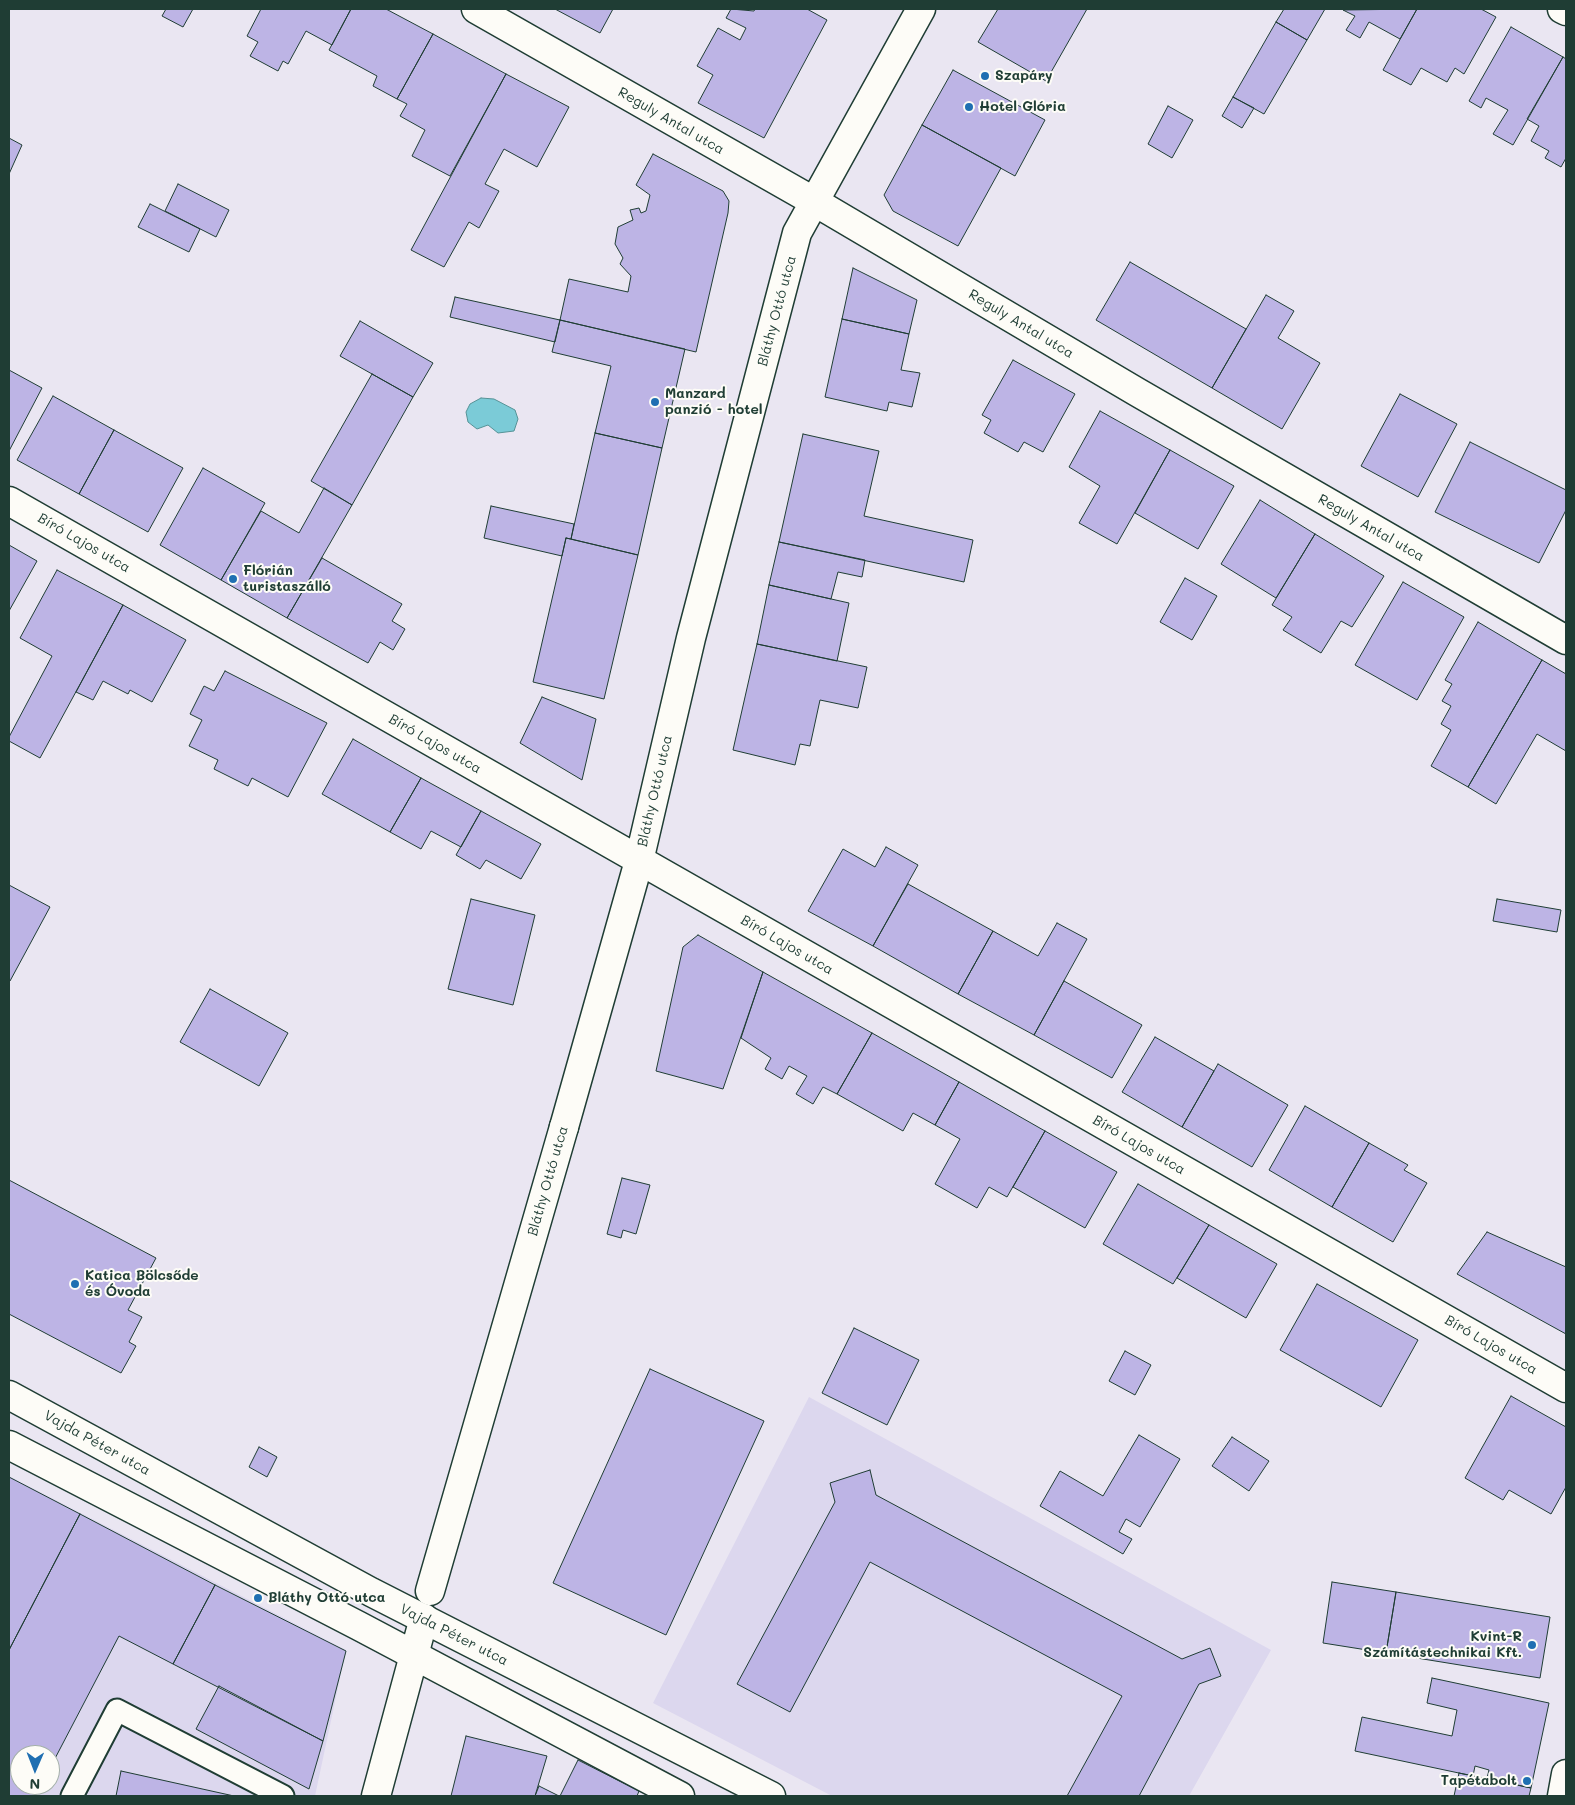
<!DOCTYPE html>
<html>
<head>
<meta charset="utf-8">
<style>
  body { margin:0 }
  #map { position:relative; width:1575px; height:1805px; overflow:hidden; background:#eae6f2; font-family:Mali,sans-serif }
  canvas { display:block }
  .frame { position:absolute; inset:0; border:10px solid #1f3d34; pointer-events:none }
  .north { position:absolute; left:10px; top:1745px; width:50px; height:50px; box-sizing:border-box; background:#fdfcf7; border:1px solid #a4b0a9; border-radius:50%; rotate:181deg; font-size:14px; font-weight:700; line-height:20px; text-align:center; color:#1f3d34 }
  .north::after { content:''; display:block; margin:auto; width:18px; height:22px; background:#1f6fb2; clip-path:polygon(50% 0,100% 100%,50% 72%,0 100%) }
</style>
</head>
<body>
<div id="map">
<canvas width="1575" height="1805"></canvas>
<div class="frame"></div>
<div class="north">N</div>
</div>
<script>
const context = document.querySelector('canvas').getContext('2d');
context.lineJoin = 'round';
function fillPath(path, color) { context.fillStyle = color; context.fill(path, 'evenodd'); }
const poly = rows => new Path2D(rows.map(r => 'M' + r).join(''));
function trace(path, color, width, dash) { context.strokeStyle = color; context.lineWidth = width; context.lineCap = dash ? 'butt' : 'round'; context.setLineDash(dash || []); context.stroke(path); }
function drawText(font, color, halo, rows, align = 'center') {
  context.font = font + ' Mali,sans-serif'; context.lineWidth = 4; context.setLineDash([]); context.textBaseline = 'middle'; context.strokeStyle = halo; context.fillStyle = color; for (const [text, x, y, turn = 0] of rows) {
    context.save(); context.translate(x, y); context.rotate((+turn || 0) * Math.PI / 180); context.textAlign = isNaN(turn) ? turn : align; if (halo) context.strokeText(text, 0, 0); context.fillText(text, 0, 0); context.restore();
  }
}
const built = poly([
  [809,1397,1271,1650,1189,1796,832,1796,653,1703],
  [9,1476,346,1650,315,1796,9,1796],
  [20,1755,50,1755,50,1785,20,1785]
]);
const water = poly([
  [481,398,494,399,515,410,518,419,514,431,498,433,488,425,477,429,468,422,466,412,470,404,481,398]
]);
const building = poly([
  [166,9,193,9,183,27,162,16,166,9],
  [261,9,351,9,332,45,306,31,288,64,283,61,278,71,250,56,258,42,247,36,261,9],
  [351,9,386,9,433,34,397,99,373,86,377,76,329,50,351,9],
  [555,9,613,9,600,33,555,9],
  [731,9,754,11,755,9,807,9,827,20,764,138,698,103,713,75,697,66,718,28,740,40,746,28,726,18,731,9],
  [998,9,1087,9,1046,81,978,42,998,9],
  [1284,9,1325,9,1307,40,1276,22,1284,9],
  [1417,9,1400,39,1369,22,1360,38,1346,30,1355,16,1343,10,1417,9],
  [1417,9,1481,9,1496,17,1464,74,1455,68,1447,82,1421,68,1411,85,1383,70,1417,9],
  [1276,22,1307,40,1264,114,1233,97,1276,22],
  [1511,27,1563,57,1513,145,1493,134,1508,110,1486,98,1481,108,1469,101,1511,27],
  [433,34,506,74,450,176,412,156,425,130,400,116,407,104,397,99,433,34],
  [1563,57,1566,59,1566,158,1561,167,1545,158,1549,151,1531,141,1539,126,1527,119,1563,57],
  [953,70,1045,120,1015,176,922,125,953,70],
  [506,74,569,107,537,167,504,149,485,184,499,191,479,228,469,222,444,267,411,250,506,74],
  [1233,97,1254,108,1242,128,1222,116,1233,97],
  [1168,106,1193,120,1172,158,1148,144,1168,106],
  [922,125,1001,168,958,246,893,211,884,195,922,125],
  [9,138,22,145,9,174,9,138],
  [653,154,723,191,729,201,728,213,696,352,560,320,569,279,628,292,631,276,620,264,623,258,615,244,618,227,633,220,630,210,639,208,641,213,646,211,650,195,636,185,653,154],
  [178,184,229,210,216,237,165,211,178,184],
  [150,204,200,229,189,252,138,227,150,204],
  [1130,262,1246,329,1212,388,1096,320,1130,262],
  [853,268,917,300,909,334,842,319,853,268],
  [1266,295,1294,311,1278,338,1320,363,1282,429,1212,388,1266,295],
  [455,297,560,320,555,342,450,317,455,297],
  [842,319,909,334,901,370,920,373,912,407,889,402,887,411,825,397,842,319],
  [560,320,685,349,662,448,595,433,611,366,552,352,560,320],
  [360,321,433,363,413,397,340,356,360,321],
  [1013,360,1075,394,1043,452,1024,442,1018,452,984,433,991,420,982,415,1013,360],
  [9,370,42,388,9,451,9,370],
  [372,374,413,397,352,505,311,481,372,374],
  [1400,394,1457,424,1418,497,1361,466,1400,394],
  [53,396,114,430,79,494,17,460,53,396],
  [1100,411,1170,450,1117,544,1079,523,1100,486,1069,467,1100,411],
  [114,430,183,468,148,532,79,494,114,430],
  [595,433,662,448,638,555,571,539,595,433],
  [803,434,879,451,864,516,973,540,964,582,779,542,803,434],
  [1470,442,1566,490,1566,510,1539,563,1435,512,1470,442],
  [1170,450,1234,486,1198,549,1135,513,1170,450],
  [203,468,265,503,221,580,160,545,203,468],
  [324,488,352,505,287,618,221,580,261,511,299,533,324,488],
  [1260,500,1315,534,1276,598,1221,564,1260,500],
  [491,506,574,524,571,539,566,538,562,556,484,538,491,506],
  [1315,534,1384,576,1352,627,1341,621,1321,653,1283,630,1292,617,1272,605,1315,534],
  [566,538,638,555,604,699,533,682,566,538],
  [779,542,865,560,862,577,838,572,831,599,769,585,779,542],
  [9,545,37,561,9,611,9,545],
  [322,558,402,604,392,621,405,629,393,650,380,642,368,663,287,618,322,558],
  [57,570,123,605,40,758,9,741,9,737,52,656,20,638,57,570],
  [1185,578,1217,596,1192,640,1160,622,1185,578],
  [1403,582,1464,617,1417,700,1355,665,1403,582],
  [769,585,849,603,837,661,757,644,769,585],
  [123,605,186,640,152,702,130,690,128,694,103,681,93,700,76,692,123,605],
  [1478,622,1542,660,1468,787,1431,766,1451,730,1441,724,1451,706,1442,701,1452,684,1445,680,1478,622],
  [757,644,867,667,858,708,820,700,810,746,800,744,795,765,733,750,757,644],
  [1542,660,1566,674,1566,751,1537,734,1496,804,1468,787,1542,660],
  [225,671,327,723,288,797,252,778,248,786,214,769,218,760,189,746,202,720,190,714,204,686,214,691,225,671],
  [542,697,596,719,582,780,520,743,542,697],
  [353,739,421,778,390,832,322,794,353,739],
  [421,778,481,811,461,847,431,831,421,849,390,832,421,778],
  [481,811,541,844,521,879,486,860,480,869,456,855,481,811],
  [886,847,918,865,873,946,808,911,843,849,875,867,886,847],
  [908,884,993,931,958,994,873,946,908,884],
  [9,885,50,907,10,981,9,980,9,885],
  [471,899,535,915,513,1005,448,989,471,899],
  [1497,899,1561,910,1557,932,1493,921,1497,899],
  [1057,923,1087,939,1034,1035,958,994,993,931,1038,956,1057,923],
  [698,935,763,972,723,1089,656,1071,683,947,698,935],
  [763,972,872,1033,837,1094,823,1087,813,1104,796,1094,807,1076,789,1066,782,1079,765,1069,771,1058,741,1038,763,972],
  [1064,981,1142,1025,1112,1078,1034,1035,1064,981],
  [210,989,288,1033,259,1086,180,1042,210,989],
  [872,1033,959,1082,935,1125,913,1113,903,1131,837,1094,872,1033],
  [1155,1037,1214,1071,1182,1127,1122,1092,1155,1037],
  [1218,1064,1288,1105,1252,1167,1182,1127,1218,1064],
  [959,1082,1045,1131,1007,1197,989,1187,977,1208,935,1184,960,1139,935,1125,959,1082],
  [1305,1106,1369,1143,1332,1207,1269,1170,1305,1106],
  [1045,1131,1117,1172,1085,1228,1013,1187,1045,1131],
  [1369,1143,1408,1165,1404,1170,1427,1183,1393,1242,1332,1207,1369,1143],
  [622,1178,650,1185,636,1234,623,1230,621,1238,607,1234,622,1178],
  [9,1180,156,1258,128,1310,142,1317,129,1342,136,1346,121,1373,9,1314,9,1180],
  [1138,1184,1209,1225,1173,1284,1103,1244,1138,1184],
  [1209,1225,1277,1264,1246,1318,1177,1278,1209,1225],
  [1487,1232,1566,1267,1566,1334,1457,1274,1487,1232],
  [1317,1284,1418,1340,1381,1407,1280,1350,1317,1284],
  [854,1328,919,1360,887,1425,822,1393,854,1328],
  [1125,1351,1151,1365,1135,1395,1109,1381,1125,1351],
  [650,1369,764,1421,666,1635,553,1583,650,1369],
  [1511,1396,1566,1427,1566,1487,1551,1514,1509,1490,1503,1500,1465,1478,1511,1396],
  [1139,1435,1180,1459,1140,1527,1126,1519,1119,1532,1132,1539,1123,1554,1040,1506,1060,1471,1103,1496,1139,1435],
  [1232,1437,1269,1461,1249,1491,1212,1466,1232,1437],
  [259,1447,277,1457,267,1477,249,1467,259,1447],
  [870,1470,876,1495,1182,1659,1210,1648,1221,1676,1199,1684,1139,1796,1067,1796,1122,1696,870,1562,790,1712,737,1684,835,1502,830,1483,870,1470],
  [9,1477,80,1514,9,1650,9,1477],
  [80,1514,215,1585,173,1664,119,1636,50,1768,50,1755,20,1755,20,1785,41,1785,35,1796,9,1796,9,1650,80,1514],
  [1332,1582,1396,1592,1386,1653,1323,1643,1332,1582],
  [215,1585,346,1651,323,1741,173,1664,215,1585],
  [1396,1592,1550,1617,1540,1678,1386,1653,1396,1592],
  [1432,1678,1549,1703,1531,1788,1487,1778,1489,1770,1475,1766,1473,1776,1355,1751,1362,1717,1452,1736,1457,1710,1427,1703,1432,1678],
  [219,1686,323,1741,309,1789,196,1729,219,1686],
  [466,1736,547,1756,535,1796,451,1796,466,1736],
  [578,1760,639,1791,637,1796,560,1796,578,1760],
  [121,1771,234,1796,116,1796,121,1771],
  [1459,1773,1531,1788,1529,1796,1454,1796,1459,1773],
  [539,1786,559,1796,535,1796,539,1786]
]);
const service = poly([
  [72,1796,117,1710,283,1796]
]);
const pedestrian = poly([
  [430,1591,564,1127]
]);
const minor = poly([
  [476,9,815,202,1137,392,1566,640],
  [1562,9,1566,11],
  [9,501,1566,1388],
  [564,1127,639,861,691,638,797,233,921,9],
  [376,1796,424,1618],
  [1562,1796,1566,1774]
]);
const tertiary = poly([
  [9,1395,371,1592,771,1796],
  [9,1445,359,1626,680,1796]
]);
const markers = [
  [985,76,5,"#1f6fb2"],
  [969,107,5,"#1f6fb2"],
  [655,402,5,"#1f6fb2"],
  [233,579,5,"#1f6fb2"],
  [75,1284,5,"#1f6fb2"],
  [258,1598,5,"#1f6fb2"],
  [1532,1645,5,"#1f6fb2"],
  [1527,1781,5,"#1f6fb2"]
];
const poiNames = [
  ["Szapáry",995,76],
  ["Hotel Glória",979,107],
  ["Manzard",665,394],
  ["panzió - hotel",665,410],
  ["Flórián",243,571],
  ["turistaszálló",243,587],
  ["Katica Bölcsőde",85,1276],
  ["és Óvoda",85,1292],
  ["Bláthy Ottó utca",268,1598],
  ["Kvint-R",1522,1637,"right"],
  ["Számítástechnikai Kft.",1522,1653,"right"],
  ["Tapétabolt",1517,1781,"right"]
];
const streetNames = [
  ["Reguly Antal utca",671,121,30],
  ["Bláthy Ottó utca",777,311,-75],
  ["Reguly Antal utca",1021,324,31],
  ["Reguly Antal utca",1371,528,30],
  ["Bíró Lajos utca",84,543,30],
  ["Bíró Lajos utca",435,744,30],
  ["Bláthy Ottó utca",655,791,-77],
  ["Bíró Lajos utca",787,945,30],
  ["Bíró Lajos utca",1139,1145,30],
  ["Bláthy Ottó utca",548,1181,-74],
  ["Bíró Lajos utca",1491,1345,30],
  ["Vajda Péter utca",97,1443,29],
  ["Vajda Péter utca",454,1635,27]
];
fillPath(built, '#dcd7ee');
fillPath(water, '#7bcbd7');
trace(water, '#569296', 1);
fillPath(building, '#bdb4e5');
trace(building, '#1f3d34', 1);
trace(service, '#1f3d34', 25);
trace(pedestrian, '#1f3d34', 31);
trace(minor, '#1f3d34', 31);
trace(tertiary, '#1f3d34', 31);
trace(service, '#fdfcf7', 21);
trace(pedestrian, '#fdfcf7', 28);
trace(minor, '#fdfcf7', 28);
trace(tertiary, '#fdfcf7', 28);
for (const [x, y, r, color] of markers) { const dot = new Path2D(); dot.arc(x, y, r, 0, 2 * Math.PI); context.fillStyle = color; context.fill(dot); trace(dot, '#fdfcf7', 2); }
drawText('bold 14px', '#1f3d34', '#fdfcf7', poiNames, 'left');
drawText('14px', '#1f3d34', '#fdfcf7', streetNames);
</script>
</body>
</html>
